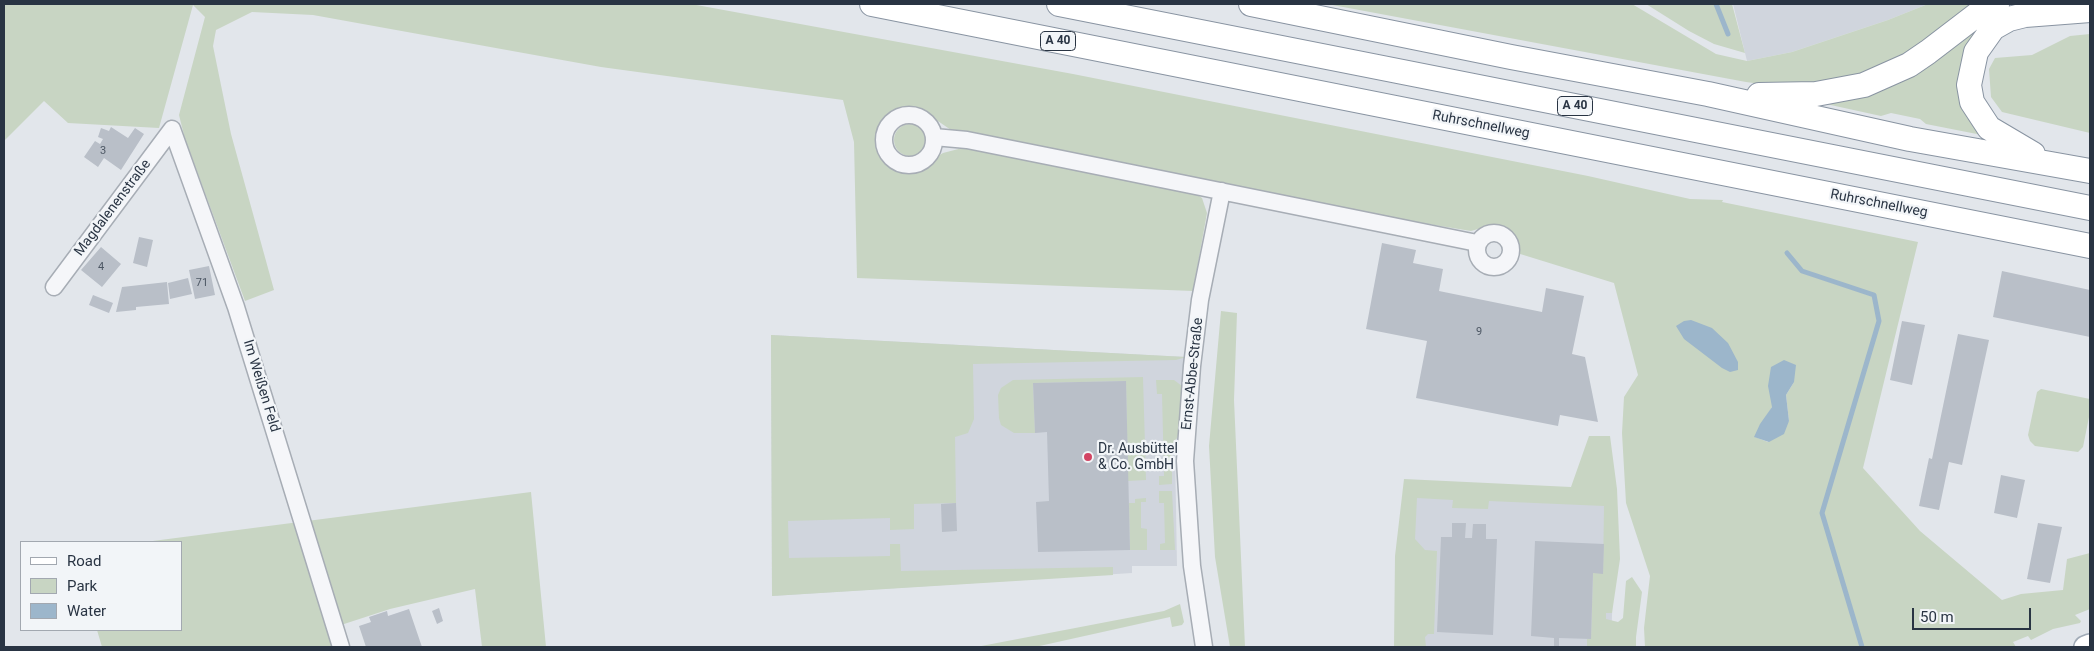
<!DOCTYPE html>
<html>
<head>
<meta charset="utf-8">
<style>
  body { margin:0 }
  #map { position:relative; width:2094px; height:651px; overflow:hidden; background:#e2e6eb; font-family:Roboto,sans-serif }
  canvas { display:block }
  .frame { position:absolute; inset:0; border:5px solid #293443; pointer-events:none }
  .legend { position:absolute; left:20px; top:541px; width:162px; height:90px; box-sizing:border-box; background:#f2f5f8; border:1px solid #a2a8b0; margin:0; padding:6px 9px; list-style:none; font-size:15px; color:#293443 }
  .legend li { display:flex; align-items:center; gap:10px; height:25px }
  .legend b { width:25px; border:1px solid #a2a8b0 }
  .scale { position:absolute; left:1912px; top:608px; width:119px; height:22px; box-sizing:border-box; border:2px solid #293443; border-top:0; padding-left:6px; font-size:15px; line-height:18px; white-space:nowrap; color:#293443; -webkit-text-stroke:4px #f2f5f8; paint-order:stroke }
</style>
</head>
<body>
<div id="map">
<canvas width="2094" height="651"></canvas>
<div class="frame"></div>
<ul class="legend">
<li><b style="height:6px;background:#fff"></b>Road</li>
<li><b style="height:14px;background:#c8d5c3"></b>Park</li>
<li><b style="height:14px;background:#9cb6cb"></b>Water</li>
</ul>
<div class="scale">50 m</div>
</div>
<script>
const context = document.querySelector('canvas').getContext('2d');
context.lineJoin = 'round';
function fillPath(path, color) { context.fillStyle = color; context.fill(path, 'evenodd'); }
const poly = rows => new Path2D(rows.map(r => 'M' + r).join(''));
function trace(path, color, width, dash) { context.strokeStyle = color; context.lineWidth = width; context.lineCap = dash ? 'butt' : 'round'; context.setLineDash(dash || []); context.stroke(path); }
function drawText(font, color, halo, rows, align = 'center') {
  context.font = font + ' Roboto,sans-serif'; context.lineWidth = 4.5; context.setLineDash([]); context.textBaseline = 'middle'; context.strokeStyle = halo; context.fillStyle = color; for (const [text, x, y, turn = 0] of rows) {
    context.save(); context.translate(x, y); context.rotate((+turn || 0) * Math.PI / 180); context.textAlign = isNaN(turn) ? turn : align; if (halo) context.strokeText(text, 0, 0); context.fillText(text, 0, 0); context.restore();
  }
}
const built = poly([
  [1733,4,1928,4,1888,20,1792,52,1747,61],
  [771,335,1186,357,1182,438,1175,449,1177,566,1132,566,1132,573,772,596],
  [1405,481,1616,490,1611,647,1396,647]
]);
const green = poly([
  [4,4,691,4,1073,74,1588,176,1690,199,1723,200,1722,202,1918,242,1863,468,1920,531,2002,600,2021,594,2063,590,2067,559,2090,553,2090,609,2075,615,2081,621,2080,623,2053,629,2031,640,2028,636,2013,642,2016,647,1645,647,1644,628,1650,576,1626,503,1622,433,1624,397,1638,375,1614,283,1517,253,1514,237,1505,229,1485,227,1471,231,1422,223,951,130,932,117,911,110,890,116,879,133,880,150,891,166,911,172,943,153,966,147,1192,191,1202,198,1207,213,1193,291,857,278,854,142,843,100,601,67,313,15,252,12,216,30,213,46,231,134,274,290,245,301,185,139,179,115,205,17,193,5,159,128,68,123,44,101,4,141],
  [1794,382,1786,395,1789,421,1768,442,1755,437,1772,407],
  [1327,4,1632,4,1716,54,1747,61,1792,52,1888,20,1928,4,1977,4,1893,64,1834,83,1776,86,1746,82],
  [1646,4,1732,4,1745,53,1714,44,1689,31],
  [1985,16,1965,54,1987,136,1926,124,1920,119,1891,113,1881,116,1817,102],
  [2090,34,2090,133,2002,112,1991,97,1989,69,1995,58,2032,55,2070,36],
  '894 140a16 16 0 1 1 32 0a16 16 0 1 1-32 0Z',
  [1221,311,1237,313,1234,400,1245,647,1230,647,1215,557,1209,446],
  [771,335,1186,357,1176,360,973,364,974,419,968,433,955,437,956,503,914,504,914,529,890,530,890,518,788,521,789,558,890,556,890,544,900,544,901,571,1113,567,1113,575,772,596],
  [1143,377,1146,480,1128,481,1126,381,1033,383,1035,433,1014,433,1001,425,999,418,998,395,1001,388,1013,380],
  [1156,380,1174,380,1182,386,1180,432,1172,447,1172,484,1159,485,1159,476,1164,476,1162,394,1157,394],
  [2041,389,2090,399,2090,412,2083,447,2078,452,2035,446,2030,441,2028,435,2037,392],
  [1589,436,1610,436,1617,489,1620,559,1612,613,1606,613,1606,619,1618,622,1623,618,1626,581,1632,577,1642,592,1636,637,1636,647,1587,647,1587,639,1591,638,1593,573,1603,573,1604,506,1489,501,1488,509,1452,508,1453,500,1417,498,1415,539,1425,550,1437,551,1434,634,1428,634,1425,637,1426,647,1394,647,1395,556,1404,479,1571,487],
  [1159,491,1172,491,1175,550,1160,550,1160,544,1165,543,1164,503,1159,503],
  [531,492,546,647,482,647,475,589,390,609,341,625,348,647,102,647,97,630,181,630,181,542,145,542],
  [1146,498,1146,502,1141,502,1141,528,1147,529,1147,550,1130,550,1129,503,1135,503,1135,499],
  [1180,604,1184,622,1182,625,1172,627,1170,617,1035,647,976,647,1164,611]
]);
const water = poly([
  [1691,320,1712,328,1728,343,1738,362,1738,370,1730,372,1722,368,1684,339,1676,326,1684,321],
  [1784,360,1796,365,1794,382,1786,395,1789,421,1784,434,1769,442,1754,437,1760,424,1772,407,1768,386,1771,367]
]);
const stream = poly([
  [1716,4,1728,34],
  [1787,253,1802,271,1874,295,1879,321,1822,513,1862,647]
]);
const building = poly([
  [111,127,128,138,135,128,144,134,121,170,104,158,98,167,84,157,95,141,100,144,103,139,98,137,101,128,109,131],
  [139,237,153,240,147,267,133,263],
  [1382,243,1416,250,1413,263,1443,269,1439,291,1542,312,1546,288,1584,296,1572,354,1585,357,1598,422,1560,415,1558,426,1416,398,1427,341,1366,329],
  [101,247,121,264,102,287,81,270],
  [209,266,215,295,195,299,189,270],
  [2002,271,2090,290,2090,337,1993,317],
  [188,278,192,294,170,299,168,283],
  [167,282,169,304,136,307,136,310,116,312,122,287],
  [93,295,113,303,109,313,89,305],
  [1902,321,1925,325,1912,385,1890,380],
  [1958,334,1989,340,1962,465,1949,462,1939,510,1919,506,1929,458,1932,459],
  [1126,381,1130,550,1038,552,1036,502,1049,501,1047,432,1035,433,1033,383],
  [2001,475,2025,480,2017,518,1994,513],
  [956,503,957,531,942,532,941,504],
  [1452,523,1466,523,1465,538,1472,538,1473,524,1486,524,1486,539,1497,539,1493,635,1437,632,1441,537,1452,537],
  [2038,523,2062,527,2050,583,2027,579],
  [1535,541,1604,544,1603,574,1593,573,1591,639,1559,638,1559,647,1554,647,1554,638,1531,636],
  [439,608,443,621,437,624,432,611],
  [409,609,422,647,366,647,359,626,371,622,369,617,387,611,388,616]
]);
const minor = poly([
  '884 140a25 25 0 1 1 50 0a25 25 0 1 1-50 0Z',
  [172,129,236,307,341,647],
  [934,137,967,140,1057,158,1477,243],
  '1477 250a17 17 0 1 1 34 0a17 17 0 1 1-34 0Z',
  [54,287,172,129],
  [1204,647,1192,566,1185,461,1192,366,1200,300,1222,191]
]);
const major = poly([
  [2085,647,2090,645]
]);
const highway = poly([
  [872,4,2090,246],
  [1059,4,2090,208],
  [1251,4,1511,57,1708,94,1910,139,2090,171],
  [1759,95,1816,94,1864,85,1909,65,1928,52,1979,13,1997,4],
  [2033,154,1989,128,1972,102,1969,85,1976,52,1993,28,2009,19,2025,15,2090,10]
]);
const markers = [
  [1088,457,5,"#d24463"]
];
const numberNames = [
  ["3",103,151],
  ["4",101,267],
  ["71",202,283],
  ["9",1479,332]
];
const shields = [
  [1058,41,35],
  [1575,106,35]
];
const shieldNames = [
  ["A 40",1058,41],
  ["A 40",1575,106]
];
const streetNames = [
  ["Ruhrschnellweg",1481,125,11],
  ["Ruhrschnellweg",1879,204,11],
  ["Magdalenenstraße",113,208,-53],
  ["Ernst-Abbe-Straße",1193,374,-84],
  ["Im Weißen Feld",261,386,73]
];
const poiNames = [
  ["Dr. Ausbüttel",1098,449],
  ["& Co. GmbH",1098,465]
];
fillPath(built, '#d0d5dd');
fillPath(green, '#c8d5c3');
fillPath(water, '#9cb6cb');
trace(stream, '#9cb6cb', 5);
fillPath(building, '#b9bfc8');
trace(minor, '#a7adb5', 19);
trace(major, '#a1abb7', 24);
trace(highway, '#8994a2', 26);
trace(minor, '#f5f6f9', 16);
trace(major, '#fff', 21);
trace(highway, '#fff', 24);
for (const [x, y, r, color] of markers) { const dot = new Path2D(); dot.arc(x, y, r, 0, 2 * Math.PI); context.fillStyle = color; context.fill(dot); trace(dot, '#f2f5f8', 2); }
drawText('11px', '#4d5764', null, numberNames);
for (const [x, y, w] of shields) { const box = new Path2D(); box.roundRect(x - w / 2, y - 9.5, w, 19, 4); context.fillStyle = '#f2f5f8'; context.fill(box); trace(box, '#293443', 1); }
drawText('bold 12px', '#293443', null, shieldNames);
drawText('14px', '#293443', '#f2f5f8', streetNames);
drawText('14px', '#293443', '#f2f5f8', poiNames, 'left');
</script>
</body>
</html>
